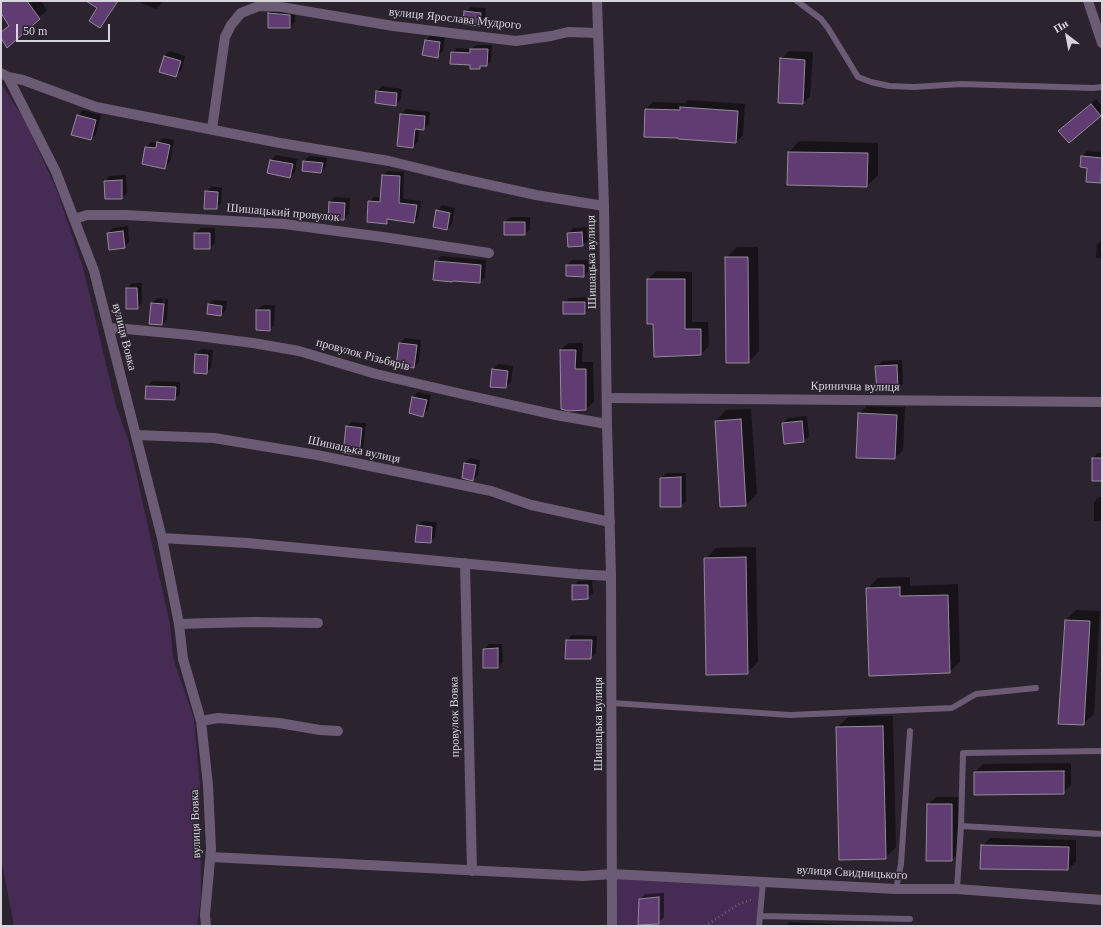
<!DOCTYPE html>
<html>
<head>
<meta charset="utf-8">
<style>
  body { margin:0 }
  #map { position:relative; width:1103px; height:927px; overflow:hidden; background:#2b242f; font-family:Georgia,serif }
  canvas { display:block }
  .frame { position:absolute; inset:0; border:2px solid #d8d4db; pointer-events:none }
  .north { position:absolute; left:1047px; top:16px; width:40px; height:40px; -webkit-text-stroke:3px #2b242f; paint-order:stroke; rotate:328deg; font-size:11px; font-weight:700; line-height:16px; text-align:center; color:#d8d4db }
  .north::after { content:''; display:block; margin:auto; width:14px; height:18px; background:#d8d4db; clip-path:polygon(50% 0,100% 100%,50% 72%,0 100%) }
  .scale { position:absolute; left:16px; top:24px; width:94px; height:18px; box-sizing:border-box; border:2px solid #d8d4db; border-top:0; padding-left:5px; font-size:12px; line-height:14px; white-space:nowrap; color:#d8d4db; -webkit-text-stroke:3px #2b242f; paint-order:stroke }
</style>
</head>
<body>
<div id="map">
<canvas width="1103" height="927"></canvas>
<div class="frame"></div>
<div class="north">Пн</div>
<div class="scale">50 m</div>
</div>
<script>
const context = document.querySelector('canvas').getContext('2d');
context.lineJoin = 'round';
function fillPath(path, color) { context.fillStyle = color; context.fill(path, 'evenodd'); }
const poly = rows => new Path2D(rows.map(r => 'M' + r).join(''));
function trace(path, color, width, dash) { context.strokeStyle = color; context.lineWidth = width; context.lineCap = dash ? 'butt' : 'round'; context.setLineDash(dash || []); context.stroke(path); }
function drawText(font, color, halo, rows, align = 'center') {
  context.font = font + ' Georgia,serif'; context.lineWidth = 3; context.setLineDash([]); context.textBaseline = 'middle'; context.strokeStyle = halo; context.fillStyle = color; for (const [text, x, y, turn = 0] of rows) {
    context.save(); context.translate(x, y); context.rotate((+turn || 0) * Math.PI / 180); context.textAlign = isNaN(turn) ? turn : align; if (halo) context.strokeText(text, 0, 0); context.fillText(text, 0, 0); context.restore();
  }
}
const green = poly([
  [1,83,25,121,56,188,83,267,116,406,129,442,170,624,173,658,194,719,200,786,201,898,197,926,14,926,1,858],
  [612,874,763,882,759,926,613,926]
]);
const shadow = poly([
  [1,1,41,1,47,10,7,47,1,36,1,33,10,25,1,11],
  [94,1,118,1,105,21,100,26,99,8],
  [136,1,164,1,156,9],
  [471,7,486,8,485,20,480,25,465,12],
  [274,8,295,10,295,22,290,27,269,13],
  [431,35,445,37,443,51,438,56,426,40],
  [476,45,492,45,491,61,487,65,482,65,479,68,452,53,456,48,472,49],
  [170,51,185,56,181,71,176,76,164,56],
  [789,51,813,52,810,96,803,103,781,59],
  [382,86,402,89,401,99,396,105,377,91],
  [1096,99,1102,106,1102,114,1069,142,1065,126],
  [688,100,745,104,743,135,736,142,646,109,653,102,685,103],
  [406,109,430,112,429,124,424,129,419,129,418,142,413,147,401,114],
  [83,110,101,115,96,134,91,139,73,134,78,115],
  [163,138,174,140,170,162,165,167,146,147,151,142,157,143],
  [799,141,878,143,878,175,867,186,788,184,789,152],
  [1087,151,1102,152,1102,181,1100,182,1088,167,1082,157],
  [276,155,297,159,295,172,290,177,271,161],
  [309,156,327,158,326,167,321,172,303,170,304,161],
  [388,171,404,172,403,199,421,201,418,218,414,222,391,218,387,223,369,202,374,197,382,198,383,175],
  [126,175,127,193,122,198,105,181,110,176],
  [211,187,222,187,221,203,216,208,206,192],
  [335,197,350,198,349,214,344,219,330,202],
  [442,205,455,208,452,224,447,229,437,211],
  [1102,216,1102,258,1096,258,1097,245,1101,241],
  [510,217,530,217,530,229,525,234,505,222],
  [128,226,129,242,124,247,108,233,113,228],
  [587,227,588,240,583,245,568,234,573,228],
  [200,228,215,228,215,243,210,248,195,233],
  [737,247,758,247,759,351,749,362,726,258],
  [441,256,486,260,485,277,480,282,434,280,436,261],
  [572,260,589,260,589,270,584,276,567,265],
  [656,271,692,272,692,322,708,322,709,346,701,354,654,323,648,279],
  [132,283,142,283,142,303,137,308,127,289],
  [590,297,590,307,585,313,564,303,569,298],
  [157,298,168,299,167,319,162,324,152,303],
  [163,299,165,299,163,320,161,320],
  [214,300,227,301,226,310,221,315,208,305],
  [263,305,275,305,274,325,269,330,257,329,257,310],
  [405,338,421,340,419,362,414,367,400,344],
  [568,343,583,343,582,362,593,362,594,402,586,409,568,410,561,350],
  [202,349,213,350,211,368,206,373,195,372,196,354],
  [902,360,903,384,898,389,876,366,882,361],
  [498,364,513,366,511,382,506,387,493,370],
  [152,381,180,382,180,394,174,399,146,398,147,386],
  [418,392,431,395,428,410,423,415,413,397],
  [867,406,905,407,903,450,895,458,859,414],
  [751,409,757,494,746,505,721,506,716,421,726,410],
  [807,416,809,436,804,441,783,423,788,418],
  [352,422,366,423,363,449,358,454,347,427],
  [1098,453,1102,453,1102,480,1093,458],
  [470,458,480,460,478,475,473,480,465,463],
  [666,473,686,473,686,501,681,506,661,478],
  [1099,497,1102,497,1102,521,1094,521,1094,502],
  [423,521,437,522,435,537,430,542,418,526],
  [756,547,758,662,747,673,705,559,716,548],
  [910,577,910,586,958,584,960,662,949,672,867,589,878,578],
  [592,580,593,593,587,598,573,586,578,581],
  [1076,610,1100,611,1094,714,1083,724,1066,620],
  [572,635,597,636,596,653,591,658,567,640],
  [489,644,502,644,503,662,498,667,484,649],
  [893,716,896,847,885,858,837,728,848,717],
  [1071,763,1071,785,1063,793,975,772,983,764],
  [936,797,960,797,959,853,951,860,928,805],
  [990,838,1076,840,1076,862,1068,869,982,846],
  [664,893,664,917,658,923,640,899,645,894],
  [790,922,864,926,785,926]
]);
const building = poly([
  [1,1,27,1,40,19,7,48,1,38,1,32,9,26,1,13,1,1],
  [86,1,118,1,100,28,89,21,97,8,86,1],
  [464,11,481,13,480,26,463,24,464,11],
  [268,13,290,15,290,28,268,28,268,13],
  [425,40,440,42,438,58,422,55,425,40],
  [470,49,488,49,487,66,480,66,480,69,470,69,470,65,450,64,451,52,470,53,470,49],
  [164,56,181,61,176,77,159,72,164,56],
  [780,58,805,60,803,104,778,103,780,58],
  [376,91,397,93,396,106,375,103,376,91],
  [1091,104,1101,116,1069,143,1058,131,1091,104],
  [680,107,738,111,736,143,678,139,678,138,644,137,645,109,680,110,680,107],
  [400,114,425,116,424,130,415,129,413,148,397,146,400,114],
  [77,115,96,120,91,140,71,135,77,115],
  [157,142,170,145,165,169,142,164,145,147,156,148,157,142],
  [788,152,868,153,867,187,787,185,788,152],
  [1081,156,1102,158,1101,183,1086,182,1087,168,1080,167,1081,156],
  [270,160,293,164,290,178,267,173,270,160],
  [303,161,323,163,321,173,302,171,303,161],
  [382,175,400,176,399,203,417,205,414,223,387,219,387,224,367,222,368,201,380,202,382,175],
  [122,180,122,199,105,199,104,181,122,180],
  [205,191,218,192,217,209,204,209,205,191],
  [329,202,345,203,344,220,328,220,329,202],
  [436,210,450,213,447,230,433,227,436,210],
  [504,222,525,222,525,235,504,235,504,222],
  [123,231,125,248,109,250,107,233,123,231],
  [582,232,583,246,568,247,567,233,582,232],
  [194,233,210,233,210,249,194,249,194,233],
  [725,257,748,257,749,363,726,363,725,257],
  [435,261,481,265,480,283,453,281,452,282,433,280,435,261],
  [566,265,584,265,584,277,566,276,566,265],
  [647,279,685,279,685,329,701,329,701,355,654,357,653,324,647,324,647,279],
  [126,288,137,288,138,309,126,309,126,288],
  [563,302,585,302,585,314,563,314,563,302],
  [151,303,164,304,162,325,149,324,151,303],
  [208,304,222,306,221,316,207,314,208,304],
  [256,310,270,310,270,331,256,330,256,310],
  [399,343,417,345,414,368,396,366,399,343],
  [560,350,576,350,575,369,586,369,586,410,568,411,561,409,560,350],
  [195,354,208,355,207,374,194,373,195,354],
  [897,365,898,390,877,391,875,366,897,365],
  [492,369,508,371,506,388,490,387,492,369],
  [146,386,176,387,175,400,145,399,146,386],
  [412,397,427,400,423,417,409,413,412,397],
  [858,413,897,415,895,459,856,458,858,413],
  [741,419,746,506,720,507,715,421,741,419],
  [802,421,804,442,784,444,782,423,802,421],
  [346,426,362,428,359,455,343,453,346,426],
  [1092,458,1102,458,1102,481,1092,481,1092,458],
  [464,463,476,465,473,481,462,478,464,463],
  [681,477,681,507,660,507,660,478,681,477],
  [417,525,432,527,431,543,415,542,417,525],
  [746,557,748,674,706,675,704,558,746,557],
  [572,585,588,585,588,599,572,600,572,585],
  [900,587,900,596,948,595,950,673,869,676,866,588,900,587],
  [1065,620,1090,621,1084,725,1058,724,1065,620],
  [566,640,592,640,591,659,565,659,566,640],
  [498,648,498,668,483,668,483,649,498,648],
  [883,726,886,859,839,860,836,727,883,726],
  [1064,771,1064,794,974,795,974,772,1064,771],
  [927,804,952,804,952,861,926,861,927,804],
  [981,845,1069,847,1068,870,980,869,981,845],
  [659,897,659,924,638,925,639,899,659,897]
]);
const path = poly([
  [705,926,739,904,753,899]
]);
const service = poly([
  [797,1,821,19,828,28,858,77,871,82,889,86,914,87,961,84,1094,88,1102,87],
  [612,703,790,715,952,708,976,694,1036,688],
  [961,826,1102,834],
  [896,889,901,864,910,731],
  [957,889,961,826,963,753,1102,751],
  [760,916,910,919],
  [759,926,763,882]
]);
const minor = poly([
  [1088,1,1102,43],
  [1,73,8,77,56,172,94,271,162,538,179,624,183,659,201,721,208,785,211,849,205,915,206,926],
  [8,77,23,80,96,107,280,143,389,161,458,178,536,195,604,206],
  [212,129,225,37,231,25,241,13,259,6,281,7,393,26,516,41,551,36,568,32,598,33],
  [74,219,87,215,126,215,284,224,383,237,489,253],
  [109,328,126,329,190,335,253,343,299,351,376,374,462,394,556,415,607,424],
  [607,398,1102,402],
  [136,435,214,438,317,455,491,491,531,505,610,522],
  [162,538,247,543,577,574,611,576],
  [465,563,472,871],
  [179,624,211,623,254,622,318,623],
  [201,721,218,718,279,723,320,730,338,731],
  [211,857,583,876,612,874,896,889,957,889,1102,900]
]);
const tertiary = poly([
  [597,1,604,206,607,424,611,576,612,926]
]);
const streetNames = [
  ["вулиця Ярослава Мудрого",455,19,6],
  ["Шишацький провулок",283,213,5],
  ["Шишацька вулиця",592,262,-91],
  ["вулиця Вовка",124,337,76],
  ["провулок Різьбярів",363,355,15],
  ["Кринична вулиця",855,387,1],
  ["Шишацька вулиця",354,450,12],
  ["провулок Вовка",455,717,-91],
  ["Шишацька вулиця",599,724,-90],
  ["вулиця Вовка",196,824,-92],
  ["вулиця Свидницького",852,873,3]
];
fillPath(green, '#462b54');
fillPath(shadow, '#0007');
fillPath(building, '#603c73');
trace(building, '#938b98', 1);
trace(path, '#6c6670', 2.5, [1, 3]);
trace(service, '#6b5b74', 6);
trace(minor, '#6b5b74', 10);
trace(tertiary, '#6b5b74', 10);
drawText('12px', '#d8d4db', '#2b242f', streetNames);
</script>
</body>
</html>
